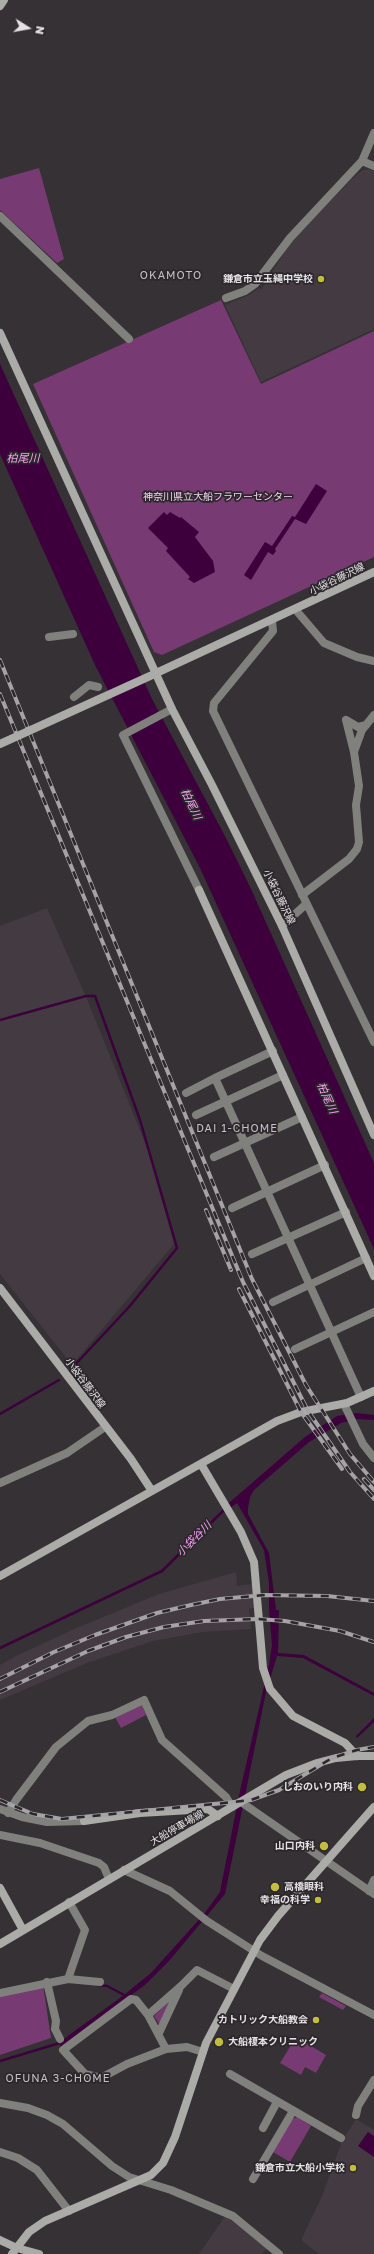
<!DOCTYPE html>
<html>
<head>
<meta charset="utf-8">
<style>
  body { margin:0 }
  #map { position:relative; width:374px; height:2254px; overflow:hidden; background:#353135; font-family:"Golos Text",sans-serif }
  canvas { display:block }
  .north { position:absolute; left:8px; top:8px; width:40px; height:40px; -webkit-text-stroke:3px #2b272b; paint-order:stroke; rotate:101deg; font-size:11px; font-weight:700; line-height:16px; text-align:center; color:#e4e2e4 }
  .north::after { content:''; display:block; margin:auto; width:14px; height:18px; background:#e4e2e4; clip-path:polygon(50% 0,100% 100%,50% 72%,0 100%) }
</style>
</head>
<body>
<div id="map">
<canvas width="374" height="2254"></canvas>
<div class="north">N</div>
</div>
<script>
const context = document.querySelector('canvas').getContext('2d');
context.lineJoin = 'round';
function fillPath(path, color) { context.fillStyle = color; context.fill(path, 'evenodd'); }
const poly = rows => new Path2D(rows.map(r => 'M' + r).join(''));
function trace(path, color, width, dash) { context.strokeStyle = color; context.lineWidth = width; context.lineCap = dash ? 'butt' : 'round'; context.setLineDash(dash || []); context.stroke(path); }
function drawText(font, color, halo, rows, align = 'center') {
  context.font = font + ' "Golos Text","Noto Sans JP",sans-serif'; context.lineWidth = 3.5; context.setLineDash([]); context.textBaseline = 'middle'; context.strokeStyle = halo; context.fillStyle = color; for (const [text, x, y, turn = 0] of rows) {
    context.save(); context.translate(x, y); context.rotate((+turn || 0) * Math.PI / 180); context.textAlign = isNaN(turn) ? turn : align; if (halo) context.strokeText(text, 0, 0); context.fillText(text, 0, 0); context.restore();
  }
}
const built = poly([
  [369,169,374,171,374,329,261,382,225,305,249,295,259,288,261,290,292,240,355,176,363,170],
  [47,908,87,999,154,1165,174,1244,72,1365,0,1274,0,926],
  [236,1572,237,1586,252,1584,254,1608,249,1609,251,1629,203,1632,153,1641,87,1663,0,1700,0,1665,16,1656,74,1629,159,1594],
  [356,2119,374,2130,374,2254,319,2254,302,2241,302,2238,322,2196,342,2141],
  [225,2216,233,2220,267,2248,262,2254,199,2254]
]);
const green = poly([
  [39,168,64,259,57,263,0,210,0,179],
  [221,300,261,384,374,331,374,557,162,655,154,652,33,384],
  [142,1705,146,1715,121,1728,115,1717],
  [43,1985,51,2038,0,2055,0,1996],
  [322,1993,346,2006,343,2010,319,1997],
  [168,2002,170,2002,159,2024,154,2016],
  [296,2037,326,2055,316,2073,305,2067,301,2075,280,2063],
  [297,2117,311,2126,290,2162,273,2152,292,2119]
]);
const water = poly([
  [0,364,152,699,226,838,251,889,374,1163,374,1249,200,868,95,665,0,454],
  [316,484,327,491,306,524,295,519,275,549,276,551,273,555,268,552,251,580,244,575,265,542,272,546,292,516,295,517],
  [164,512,167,515,170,512,180,518,181,517,199,532,195,537,213,561,215,572,194,583,188,579,190,577,166,551,168,548,148,528],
  [356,1413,374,1415,374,1420,357,1419,341,1423,309,1442,254,1490,250,1497,248,1508,248,1514,269,1553,276,1610,279,1610,278,1653,304,1655,374,1693,374,1696,303,1658,277,1656,266,1692,225,1894,169,1961,145,1985,60,2047,61,2041,124,1995,151,1973,204,1914,220,1892,240,1791,269,1665,272,1645,269,1609,269,1583,264,1550,237,1503,224,1513,222,1509,305,1437,337,1416],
  [374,1718,374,1722,357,1738,356,1736],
  [368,2132,374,2136,374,2157,358,2146]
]);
const stream = poly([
  [0,1020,86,996,95,996,140,1120,177,1248,129,1307,72,1368],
  [0,1414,59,1380],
  [0,1648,162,1571,225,1509],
  [98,1985,107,1986,126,1996],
  [0,2061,63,2042]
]);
const street = poly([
  [374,133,362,161,374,166],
  [0,216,129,339],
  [226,298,245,291,255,284,290,238,362,161],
  [295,609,324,643,357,657,374,661],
  [272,621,273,631,214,703,213,711,374,1042],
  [49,637,73,634],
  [74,697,89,685,98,687],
  [172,709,123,735,199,890],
  [346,720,354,752],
  [346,720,358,727,366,725],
  [302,895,349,859,357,849,359,842,356,805,359,786,354,752,362,730,374,715],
  [282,926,305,905],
  [273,1051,215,1078,361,1397],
  [186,1093,215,1078],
  [196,1115,283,1075],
  [214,1157,302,1117],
  [232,1208,325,1165],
  [252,1254,346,1212],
  [273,1302,366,1258],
  [295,1349,374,1312],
  [344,1404,363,1444,374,1458],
  [0,1483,67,1453,105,1427],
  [241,1802,374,1894],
  [0,1809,22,1817,47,1822,84,1821],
  [8,1813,16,1800,56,1747,88,1721,112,1715,144,1700,162,1740,226,1797,232,1807],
  [0,1835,40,1843,99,1863,104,1867,109,1879],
  [124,1870,170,1891,207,1921,262,1956,374,2015],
  [369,1891,374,1880],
  [68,1979,100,1982],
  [47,1982,56,2021,55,2029,60,2039],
  [0,1993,68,1979,85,1930,69,1902],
  [148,2015,181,1986,197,1970,234,1989],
  [159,2033,179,1990],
  [166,2049,148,2015,136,2000,131,1999,63,2050,85,2074,101,2078,127,2064,166,2049,187,2047,203,2052],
  [230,2074,341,2138],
  [0,2103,28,2108,47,2115,63,2124,112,2166,129,2177,171,2190,233,2216,279,2254],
  [356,2115,358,2106,374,2080],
  [263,2128,277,2102],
  [0,2152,18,2158,37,2170,69,2211],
  [253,2179,293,2111]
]);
const secondary = poly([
  [0,6,4,0],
  [0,333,172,709,212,785,282,926,374,1135],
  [152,675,374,572],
  [199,890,374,1276],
  [0,1288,131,1459,152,1491],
  [201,1464,241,1532,254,1562,263,1668,270,1689,293,1716,345,1743,357,1756],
  [0,1576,277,1421,301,1412,347,1403,374,1391],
  [84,1821,140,1813,208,1809,218,1816],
  [0,1888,23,1930],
  [0,1944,286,1775,317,1763,336,1758,357,1756,374,1756],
  [0,2240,17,2248,39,2254],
  [12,2254,29,2232,45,2221,151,2175,163,2163,175,2137,206,2043,260,1940,278,1916,374,1807]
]);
const rail = poly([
  [0,660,252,1279,306,1385,350,1454,374,1482],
  [0,694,243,1282,308,1411,350,1472,374,1499],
  [206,1210,231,1270],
  [239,1289,301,1412,342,1469],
  [364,1479,374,1490],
  [0,1679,54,1652,95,1635,157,1613,191,1605,220,1599,265,1595,327,1596,374,1601],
  [0,1692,88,1651,126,1637,164,1627,204,1621,258,1619,285,1621,340,1631,374,1642],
  [0,1800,33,1814,62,1819,234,1802,251,1800,279,1790,332,1758,357,1750,374,1747]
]);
const secondaryBridge = poly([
  [0,744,150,676]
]);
const markers = [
  [321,279,4,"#c3bd3e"],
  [362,1787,5,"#c3bd3e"],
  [324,1846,5,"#c3bd3e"],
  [275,1887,5,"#c3bd3e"],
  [318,1900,4,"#c3bd3e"],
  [316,2020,4,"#c3bd3e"],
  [219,2042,5,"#c3bd3e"],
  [353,2168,4,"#c3bd3e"]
];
const poiNames = [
  ["鎌倉市立玉縄中学校",313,279],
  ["しおのいり内科",353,1787],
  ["山口内科",315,1846],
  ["高橋眼科",284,1887,"left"],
  ["幸福の科学",310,1900],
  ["カトリック大船教会",308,2020],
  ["大船榎本クリニック",228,2042,"left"],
  ["鎌倉市立大船小学校",345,2168]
];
const parkNames = [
  ["神奈川県立大船フラワーセンター",218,497]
];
const streetNames = [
  ["小袋谷藤沢線",337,579,-26],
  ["小袋谷藤沢線",279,897,64],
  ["小袋谷藤沢線",85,1383,53],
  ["大船停車場線",177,1828,-30]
];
const neighbourhoodNames = [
  ["OKAMOTO",171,276],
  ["DAI 1-CHOME",237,1129],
  ["OFUNA 3-CHOME",58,2079]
];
const waterNames = [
  ["柏尾川",23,459],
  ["柏尾川",191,804,64],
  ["柏尾川",327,1098,66],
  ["小袋谷川",194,1539,-45]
];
fillPath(built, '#433a42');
fillPath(green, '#773a73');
fillPath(water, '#3d003c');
trace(stream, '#3d003c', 2.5);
trace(street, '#80807d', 8);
trace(secondary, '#ababa7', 8);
trace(rail, '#a6a3a6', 4);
trace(rail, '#2b272b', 2.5, [8]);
trace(secondaryBridge, '#ababa7', 8);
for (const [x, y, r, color] of markers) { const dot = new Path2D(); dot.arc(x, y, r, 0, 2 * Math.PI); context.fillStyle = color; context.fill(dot); trace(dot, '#2b272b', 1.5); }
drawText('bold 10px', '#e4e2e4', '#2b272b', poiNames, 'right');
drawText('10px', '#f8d4f4', '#2b272b', parkNames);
drawText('10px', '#e4e2e4', '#2b272b', streetNames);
context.letterSpacing = '1px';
drawText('11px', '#c5c0c4', '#2b272b', neighbourhoodNames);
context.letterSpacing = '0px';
drawText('italic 11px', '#f9a1f2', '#2b272b', waterNames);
</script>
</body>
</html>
